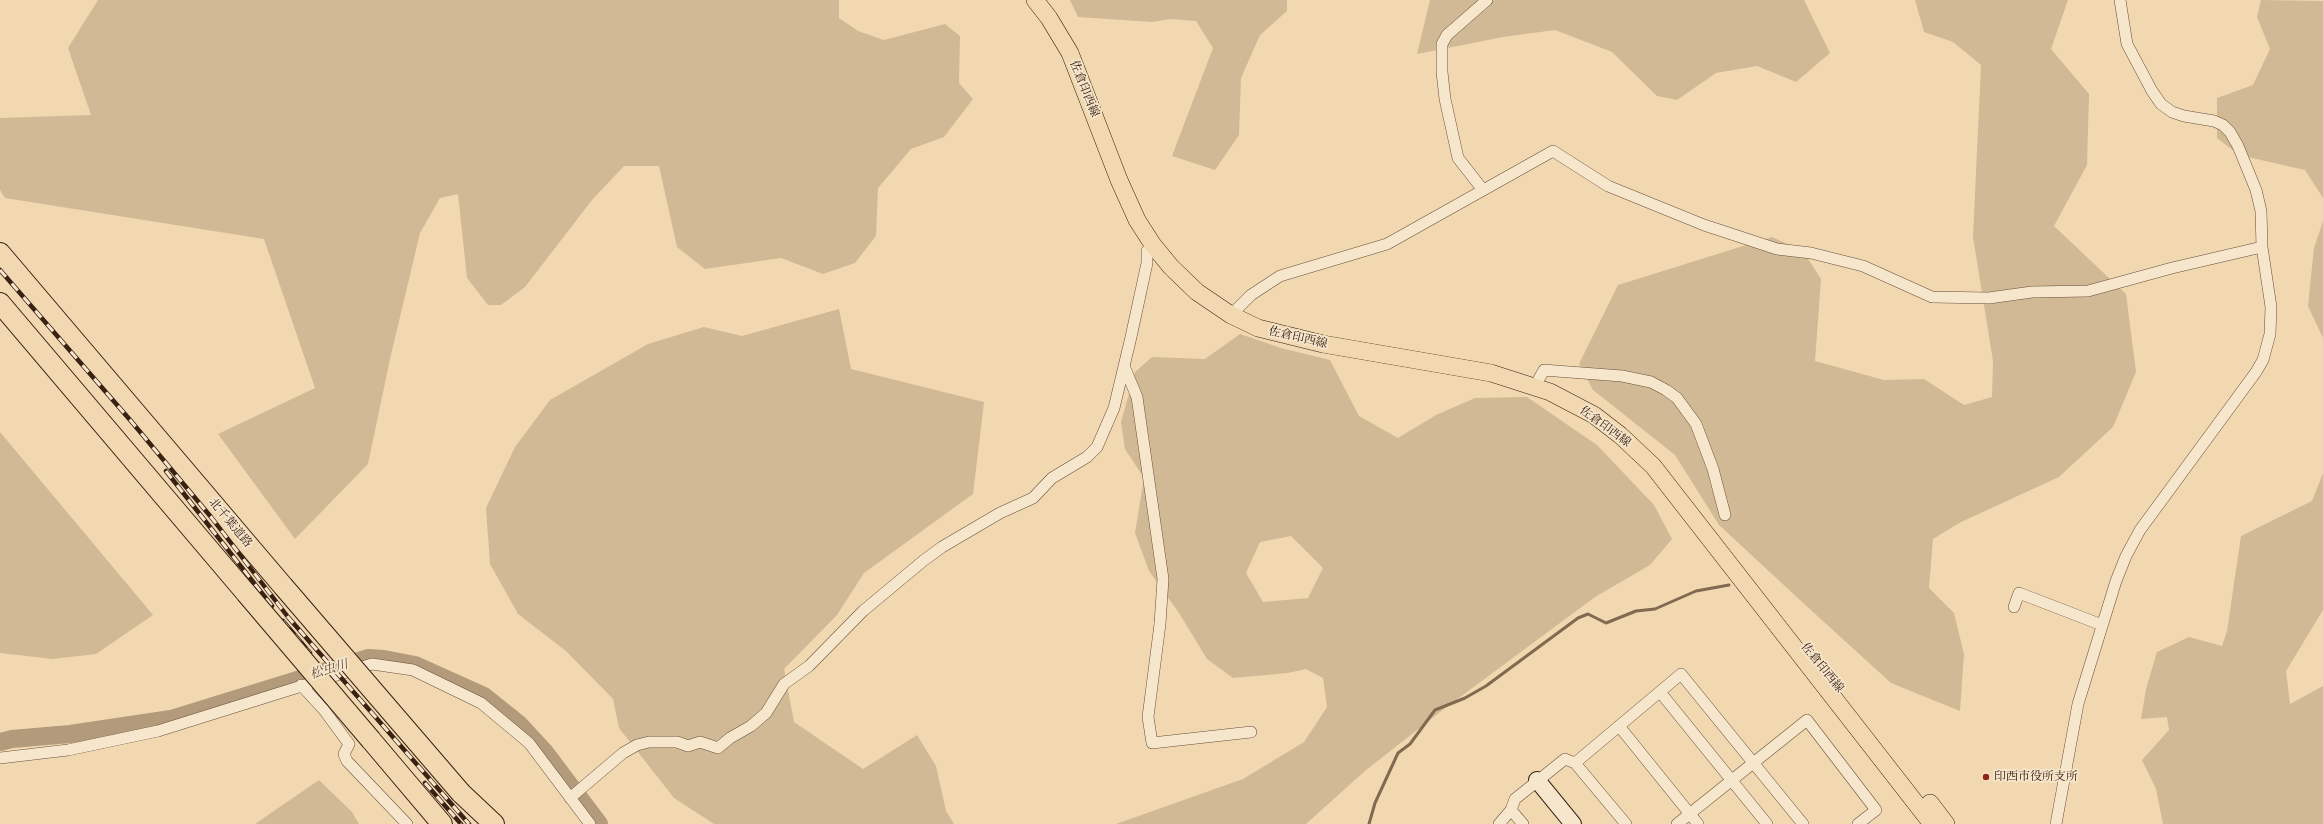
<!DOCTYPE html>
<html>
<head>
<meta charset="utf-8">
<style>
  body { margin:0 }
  canvas { display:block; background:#f1d8b0 }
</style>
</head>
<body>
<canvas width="2323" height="824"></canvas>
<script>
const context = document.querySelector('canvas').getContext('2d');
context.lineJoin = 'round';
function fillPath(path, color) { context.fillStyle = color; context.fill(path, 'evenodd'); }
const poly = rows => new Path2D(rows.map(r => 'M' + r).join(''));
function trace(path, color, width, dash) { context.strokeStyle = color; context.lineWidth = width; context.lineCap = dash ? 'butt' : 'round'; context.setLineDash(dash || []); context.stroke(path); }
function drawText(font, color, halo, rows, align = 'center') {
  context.font = font + ' Alegreya,"Noto Serif JP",serif'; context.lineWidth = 3.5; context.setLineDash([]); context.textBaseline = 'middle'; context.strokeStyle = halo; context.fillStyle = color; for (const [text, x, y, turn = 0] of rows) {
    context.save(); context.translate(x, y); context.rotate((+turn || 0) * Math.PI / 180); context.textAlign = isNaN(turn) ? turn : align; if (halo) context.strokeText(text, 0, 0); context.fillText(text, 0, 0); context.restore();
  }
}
const green = poly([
  [98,0,839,0,839,18,858,31,884,40,945,24,960,36,959,83,973,99,944,137,911,149,878,188,876,236,855,263,823,274,781,258,705,269,677,247,659,166,624,166,592,200,525,287,501,305,488,305,467,278,458,194,440,198,420,233,390,359,368,464,295,539,218,434,315,388,264,239,5,198,0,190,0,118,91,115,68,48],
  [1070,0,1287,0,1287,11,1260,35,1241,78,1239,135,1215,170,1172,156,1213,48,1196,21,1170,19,1152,22,1078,17],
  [1430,0,1804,0,1830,53,1796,82,1757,66,1716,73,1677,100,1657,96,1612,52,1555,30,1503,37,1417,54],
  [1915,0,2068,0,2051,49,2089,94,2087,165,2054,226,2126,294,2136,372,2113,427,2059,477,1961,522,1933,539,1929,588,1954,613,1964,654,1960,711,1891,683,1801,601,1719,525,1675,455,1593,390,1579,364,1618,285,1772,237,1803,251,1821,279,1815,361,1884,380,1924,379,1964,405,1992,397,1993,361,1973,237,1981,65,1953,42,1924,32],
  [2261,0,2323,1,2323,198,2305,170,2239,155,2217,138,2217,98,2253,85,2270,49,2257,17],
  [2323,221,2323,338,2308,306,2314,248],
  [839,309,851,369,984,402,973,494,864,573,837,615,784,669,794,722,863,769,917,735,936,766,946,811,954,824,714,824,674,798,619,728,613,699,566,651,518,614,490,564,486,508,515,447,550,400,648,344,704,327,742,336],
  [1240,334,1281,348,1330,360,1359,416,1398,438,1436,415,1475,398,1527,397,1597,445,1654,505,1672,539,1650,565,1595,597,1444,709,1366,770,1306,824,1116,824,1243,779,1304,742,1327,707,1323,678,1306,669,1288,673,1233,678,1207,659,1179,613,1149,571,1135,533,1144,478,1125,449,1121,422,1135,372,1152,357,1205,359],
  [1291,536,1323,568,1308,598,1263,602,1246,573,1260,542],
  [0,432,153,615,96,654,53,659,0,653],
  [2323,473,2323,610,2286,671,2290,704,2323,686,2323,824,2163,824,2156,789,2142,760,2169,730,2167,717,2141,719,2146,689,2157,652,2189,637,2222,646,2227,631,2241,536,2312,501],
  [319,780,352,812,359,824,255,824]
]);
const stream = poly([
  [1369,824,1375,803,1398,753,1410,744,1435,710,1465,698,1486,686,1578,618,1588,614,1606,623,1636,611,1655,609,1696,591,1729,585]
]);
const river = poly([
  [0,742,12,739,70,734,171,719,368,658,384,659,415,665,484,696,519,724,544,751,599,824]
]);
const street = poly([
  [1483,190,1458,158,1445,99,1442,72,1442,44,1447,35,1487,0],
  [1231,315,1251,295,1280,276,1387,244,1553,151,1608,186,1704,225,1777,249,1811,253,1863,266,1932,297,1989,298,2032,292,2088,291,2172,268,2262,247],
  [1124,366,1137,397,1163,579,1160,624,1148,717,1152,743,1251,732],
  [1535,386,1544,370,1556,371,1622,376,1651,382,1666,390,1677,398,1696,424,1713,469,1725,515],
  [2014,607,2019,593,2102,625],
  [301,685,324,710,349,744,344,754,347,761,407,824],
  [1660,692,1767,824],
  [1619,726,1698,824],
  [0,758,68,750,158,731,372,664,413,670,481,703,529,743,590,824],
  [1575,763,1681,674,1803,824],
  [570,798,623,753,637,745,649,742,677,742,688,746,700,742,718,748,730,738,751,726,766,713,784,684,809,666,863,611,923,561,942,547,1000,513,1033,498,1052,478,1087,457,1097,447,1114,408,1131,337,1147,263,1147,251,1153,245],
  [1511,810,1523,824],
  [1499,824,1511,810,1515,799,1565,759,1575,763,1626,824],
  [1677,824,1807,720,1876,810,1858,824],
  [2056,824,2078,704,2116,581,2126,556,2140,530,2256,372,2263,360,2270,334,2271,307,2262,247,2261,211,2256,190,2238,146,2230,132,2223,125,2214,121,2184,116,2172,112,2161,104,2152,91,2127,44,2120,0]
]);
const secondary = poly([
  [1537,780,1573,824]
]);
const primary = poly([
  [1035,0,1049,18,1070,53,1119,180,1137,220,1153,245,1171,267,1197,292,1231,315,1258,328,1323,344,1491,373,1550,392,1594,415,1620,435,1653,466,1932,824],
  [1930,803,1946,824]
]);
const highway = poly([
  [0,253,283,586],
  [0,303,246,593],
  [371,740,442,824],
  [461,793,494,824]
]);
const rail = poly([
  [0,270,131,421,211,517,288,617,469,824],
  [166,471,272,606],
  [283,621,310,653],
  [425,783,461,824]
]);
const highwayBridge = poly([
  [283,586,461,793],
  [246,593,371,740]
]);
const markers = [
  [1986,777,4,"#8f2418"]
];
const streetNames = [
  ["佐倉印西線",1084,89,68],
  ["佐倉印西線",1298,338,13],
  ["佐倉印西線",1605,427,36],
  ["北千葉道路",230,523,50],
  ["佐倉印西線",1822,668,51]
];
const poiNames = [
  ["印西市役所支所",1994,777]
];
const waterNames = [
  ["松虫川",329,670,-17]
];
fillPath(green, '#d2b995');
trace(stream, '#826a51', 3);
trace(river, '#b29a7b', 18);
trace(street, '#674f3a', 12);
trace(secondary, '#392113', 18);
trace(primary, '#392113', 18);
trace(highway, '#392113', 22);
trace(street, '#f6e6cc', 11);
trace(secondary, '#f6e6cc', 16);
trace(primary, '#f1d8b0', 17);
trace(highway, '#f1d8b0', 20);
trace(rail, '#392113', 4.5);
trace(rail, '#f6e6cc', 3, [9]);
trace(highwayBridge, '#392113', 22, []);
trace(highwayBridge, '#f1d8b0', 20);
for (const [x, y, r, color] of markers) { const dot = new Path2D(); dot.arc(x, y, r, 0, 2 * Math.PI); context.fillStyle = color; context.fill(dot); trace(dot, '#f6e6cc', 1.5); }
drawText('12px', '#392113', '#f6e6cc', streetNames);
drawText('12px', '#392113', '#f6e6cc', poiNames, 'left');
drawText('italic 13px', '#634b37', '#f6e6cc', waterNames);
</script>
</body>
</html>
